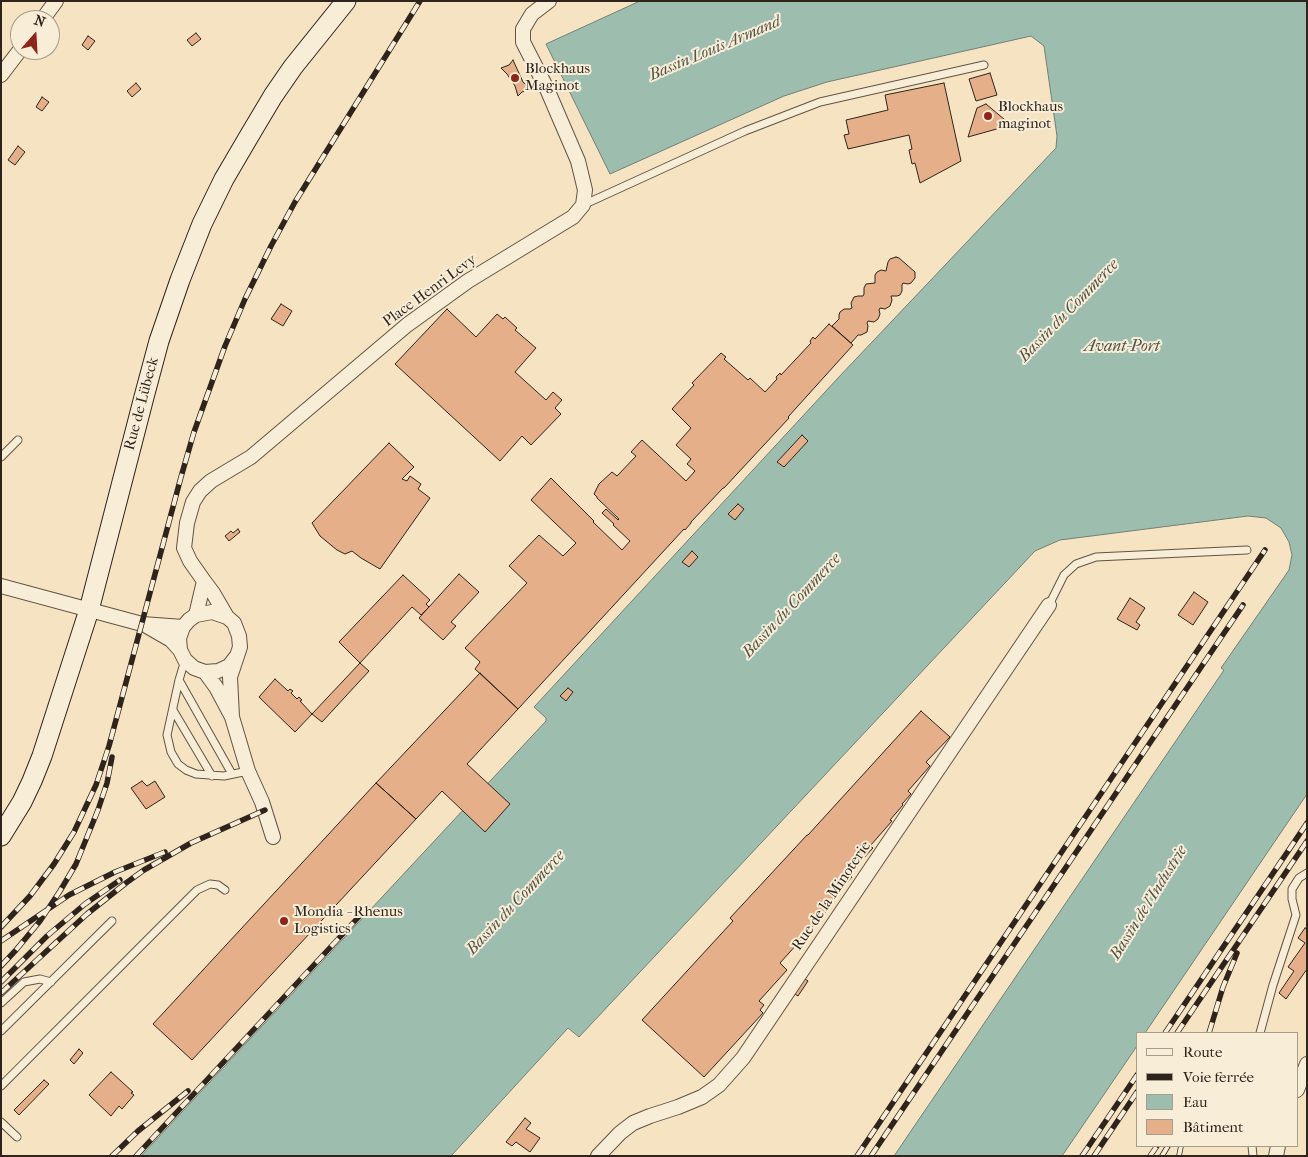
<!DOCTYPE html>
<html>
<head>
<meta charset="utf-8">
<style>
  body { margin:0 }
  #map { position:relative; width:1308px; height:1157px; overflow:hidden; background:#f5e3c1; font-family:"IM FELL French Canon",serif }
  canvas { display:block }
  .frame { position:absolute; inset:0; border:2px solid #2e241c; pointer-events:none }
  .legend { position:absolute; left:1136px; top:1032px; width:162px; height:115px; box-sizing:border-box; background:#f8edd7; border:1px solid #a79d8c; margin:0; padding:6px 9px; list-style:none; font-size:15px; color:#2e241c }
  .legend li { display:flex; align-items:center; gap:10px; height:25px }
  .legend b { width:25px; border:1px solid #a79d8c }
  .north { position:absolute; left:10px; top:10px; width:50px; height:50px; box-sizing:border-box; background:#f8edd7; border:1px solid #a79d8c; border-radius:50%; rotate:19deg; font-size:14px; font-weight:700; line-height:20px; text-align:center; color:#2e241c }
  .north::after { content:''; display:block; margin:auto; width:18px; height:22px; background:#8f2418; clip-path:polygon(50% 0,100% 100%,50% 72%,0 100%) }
</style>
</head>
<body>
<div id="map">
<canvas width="1308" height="1157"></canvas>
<div class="frame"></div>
<ul class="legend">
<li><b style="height:6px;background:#f8edd7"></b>Route</li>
<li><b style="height:6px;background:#2e241c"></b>Voie ferrée</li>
<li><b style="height:14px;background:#9dbeaf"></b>Eau</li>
<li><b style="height:14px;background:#e5af89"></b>Bâtiment</li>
</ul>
<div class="north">N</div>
</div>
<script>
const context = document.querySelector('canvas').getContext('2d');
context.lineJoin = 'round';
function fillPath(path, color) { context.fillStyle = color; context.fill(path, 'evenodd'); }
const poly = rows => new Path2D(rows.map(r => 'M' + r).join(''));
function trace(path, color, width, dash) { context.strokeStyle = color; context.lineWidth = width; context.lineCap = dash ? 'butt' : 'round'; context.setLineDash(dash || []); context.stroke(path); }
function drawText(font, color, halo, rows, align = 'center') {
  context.font = font + ' "IM FELL French Canon",serif'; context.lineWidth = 4; context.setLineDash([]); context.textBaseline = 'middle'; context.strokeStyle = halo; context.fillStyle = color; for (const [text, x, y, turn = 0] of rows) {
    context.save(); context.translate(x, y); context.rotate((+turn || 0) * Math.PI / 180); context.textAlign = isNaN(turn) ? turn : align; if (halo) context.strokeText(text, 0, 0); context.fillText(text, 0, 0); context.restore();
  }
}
const water = poly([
  [640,1,1307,1,1307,794,1145,1033,1137,1033,1137,1046,1062,1156,894,1156,1224,670,1221,668,1289,570,1292,555,1289,542,1281,528,1266,518,1248,516,1060,540,1035,551,579,1037,568,1028,451,1156,141,1156,546,721,546,718,534,707,837,379,1056,148,1057,136,1044,46,1031,36,827,82,784,96,610,174,546,44,640,1]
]);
const building = poly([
  [196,33,201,39,192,46,187,40,196,33],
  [88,36,95,41,88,50,82,45,88,36],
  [513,60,523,82,531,89,522,92,518,96,515,86,507,74,501,68,509,65,513,60],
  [990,73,997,95,976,101,969,79,990,73],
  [136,83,141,89,132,97,127,91,136,83],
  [944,83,961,161,920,183,915,163,912,164,909,150,912,149,909,135,848,149,844,135,849,134,846,120,888,110,885,95,944,83],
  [42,97,49,102,42,111,36,107,42,97],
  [986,104,1011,125,968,137,977,108,986,104],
  [18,146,25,152,15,165,8,160,18,146],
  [896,257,899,258,915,272,915,278,911,283,908,284,903,283,902,285,902,291,900,295,897,296,891,296,892,300,890,306,885,309,880,308,879,310,880,314,878,319,874,322,868,321,867,323,868,326,867,332,861,335,858,335,851,343,832,326,839,319,839,315,840,312,844,309,850,309,852,308,851,303,854,297,858,296,863,296,864,294,864,288,866,284,875,283,875,275,877,272,881,270,886,271,888,262,890,259,896,257],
  [281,304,292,311,283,326,271,319,281,304],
  [447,309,476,337,497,314,503,319,505,317,517,328,515,330,536,348,515,372,546,400,553,392,562,400,555,408,561,414,531,445,522,436,500,461,395,364,447,309],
  [829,324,853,345,788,417,789,418,724,488,723,488,691,522,691,523,685,530,684,529,518,709,475,669,480,662,465,648,527,583,509,566,539,535,563,556,576,543,531,500,551,478,594,521,593,522,622,550,630,541,613,525,614,524,602,513,606,509,618,520,619,519,597,498,597,497,594,494,599,484,612,472,617,476,636,456,631,452,642,440,686,481,695,471,687,464,691,459,676,445,691,428,672,409,694,385,692,383,721,353,726,357,724,359,748,380,750,378,765,392,777,379,776,377,780,373,781,375,811,343,810,341,813,337,815,339,829,324],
  [802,435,808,441,784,467,777,462,802,435],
  [389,443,414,467,402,479,407,481,410,476,421,484,418,489,430,498,380,569,361,558,352,551,345,554,337,550,320,536,312,523,389,443],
  [738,504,744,509,735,520,728,514,738,504],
  [238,529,240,532,229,541,225,536,231,531,233,533,238,529],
  [692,551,698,557,689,567,682,562,692,551],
  [459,574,479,592,451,622,456,626,443,640,419,618,459,574],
  [403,575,430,600,426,604,429,607,421,615,412,607,360,663,339,642,403,575],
  [1194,592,1208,602,1193,625,1178,615,1194,592],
  [1130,598,1145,608,1136,622,1140,625,1137,630,1117,619,1130,598],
  [360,663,369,671,322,722,312,714,360,663],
  [480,673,518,709,467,764,510,804,485,832,442,791,416,819,376,783,480,673],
  [275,679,288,691,290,689,293,691,291,693,297,699,299,697,302,700,300,701,312,714,295,732,259,697,275,679],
  [568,688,573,692,566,701,560,696,568,688],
  [921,711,950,737,926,762,930,766,908,791,911,794,902,804,903,805,890,820,892,821,870,846,873,848,849,874,852,877,830,902,832,905,780,963,787,970,759,1001,764,1005,760,1010,763,1013,704,1077,642,1020,733,921,730,918,807,835,808,835,921,711],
  [142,781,147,786,155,781,165,797,146,809,131,788,142,781],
  [376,783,416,819,192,1060,153,1024,376,783],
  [1305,928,1307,929,1307,969,1286,999,1279,993,1294,971,1288,967,1305,943,1298,938,1305,928],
  [801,976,808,981,798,996,790,991,801,976],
  [79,1049,83,1053,74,1064,70,1060,79,1049],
  [111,1072,133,1092,131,1093,134,1095,122,1109,119,1106,111,1116,89,1095,111,1072],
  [44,1080,49,1084,19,1115,14,1110,44,1080],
  [525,1118,531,1123,526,1129,540,1138,530,1152,516,1142,512,1146,506,1142,525,1118]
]);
const lane = poly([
  [583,205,745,131,820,102,984,65],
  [1,457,18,440],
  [1049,605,1064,575,1076,564,1096,557,1247,550],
  [185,660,179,680,167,735,171,752,178,764,186,770,196,774,224,776,248,771],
  [179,680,232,774],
  [173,710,212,776],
  [1,1003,24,982,40,979,51,982],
  [1,1031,112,921],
  [1260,1033,1273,985,1296,915,1292,899,1292,889,1299,878,1307,873],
  [1,1086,197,890,210,884,218,885,225,890],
  [1,1122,17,1137],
  [1252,1146,1253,1156]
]);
const street = poly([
  [42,20,56,1],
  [1,75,20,50],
  [204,581,190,561,184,548,187,523,193,502,200,491,211,481,251,457,407,325,468,281,573,217,583,205,585,190,578,161,547,89,523,42,523,29,532,14,549,1],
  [1,586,142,624,183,627],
  [196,615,204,581,213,593,227,617],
  [145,625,171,640,180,650],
  [205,672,216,687,232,717,248,771,262,802,273,837],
  [232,717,230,677,240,647,239,636,234,623,227,617,212,612,196,615,189,620,183,627,179,638,180,650,185,660,194,668,205,672,218,671,229,666,236,657],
  [1297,1090,1307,1064],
  [598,1156,620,1133,633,1123,650,1116,678,1107,702,1097,719,1085,743,1058,1049,605],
  [1276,1156,1278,1146]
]);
const secondary = poly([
  [1,836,22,802,32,781,42,756,89,610,144,397,159,341,180,280,202,224,224,179,248,138,273,96,293,67,346,1]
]);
const rail = poly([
  [1,927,30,896,54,864,74,832,96,785,109,746,181,477,194,432,225,346,245,299,271,246,295,202,420,1],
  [1,941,69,895,115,872,165,852],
  [1,966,16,950,40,921,60,891,76,864,98,810,107,783,112,757],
  [1,982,47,936,85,904,120,880],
  [1,993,87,914,126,883,144,870,191,843,265,810],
  [1165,1033,1307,823],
  [1177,1033,1307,841],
  [1209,1033,1223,987,1237,953],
  [112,1156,138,1131,188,1091],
  [136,1156,367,908],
  [857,1156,1265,550],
  [871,1156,1243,605],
  [1082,1156,1137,1075],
  [1094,1156,1137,1092],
  [1150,1156,1157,1146],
  [1162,1156,1168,1146],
  [1179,1156,1181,1146]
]);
const markers = [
  [515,78,5,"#8f2418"],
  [988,116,5,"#8f2418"],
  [284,921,5,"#8f2418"]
];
const poiNames = [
  ["Blockhaus",525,69],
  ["Maginot",525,86],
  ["Blockhaus",998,107],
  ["maginot",998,124],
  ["Mondia - Rhenus",294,912],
  ["Logistics",294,929]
];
const streetNames = [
  ["Place Henri Levy",430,291,-36],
  ["Rue de Lübeck",142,404,-75],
  ["Rue de la Minoterie",832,896,-56]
];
const waterNames = [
  ["Bassin Louis Armand",715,49,-23],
  ["Bassin du Commerce",1069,311,-46],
  ["Avant-Port",1122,347],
  ["Bassin du Commerce",792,606,-47],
  ["Bassin du Commerce",516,903,-47],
  ["Bassin de l'Industrie",1149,903,-58]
];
fillPath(water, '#9dbeaf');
trace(water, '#718074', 1);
fillPath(building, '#e5af89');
trace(building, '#2e241c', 1);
trace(lane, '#605445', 9);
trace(street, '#605445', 16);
trace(secondary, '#2e241c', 21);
trace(lane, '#f8edd7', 7);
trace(street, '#f8edd7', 14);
trace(secondary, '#f8edd7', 19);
trace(rail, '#2e241c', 5.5);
trace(rail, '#f8edd7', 4, [11]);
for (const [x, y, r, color] of markers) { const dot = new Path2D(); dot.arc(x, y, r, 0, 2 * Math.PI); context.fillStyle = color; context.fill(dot); trace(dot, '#f8edd7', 2); }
drawText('15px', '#2e241c', '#f8edd7', poiNames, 'left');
drawText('15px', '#2e241c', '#f8edd7', streetNames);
drawText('italic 16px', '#4f5248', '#f8edd7', waterNames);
</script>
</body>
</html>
